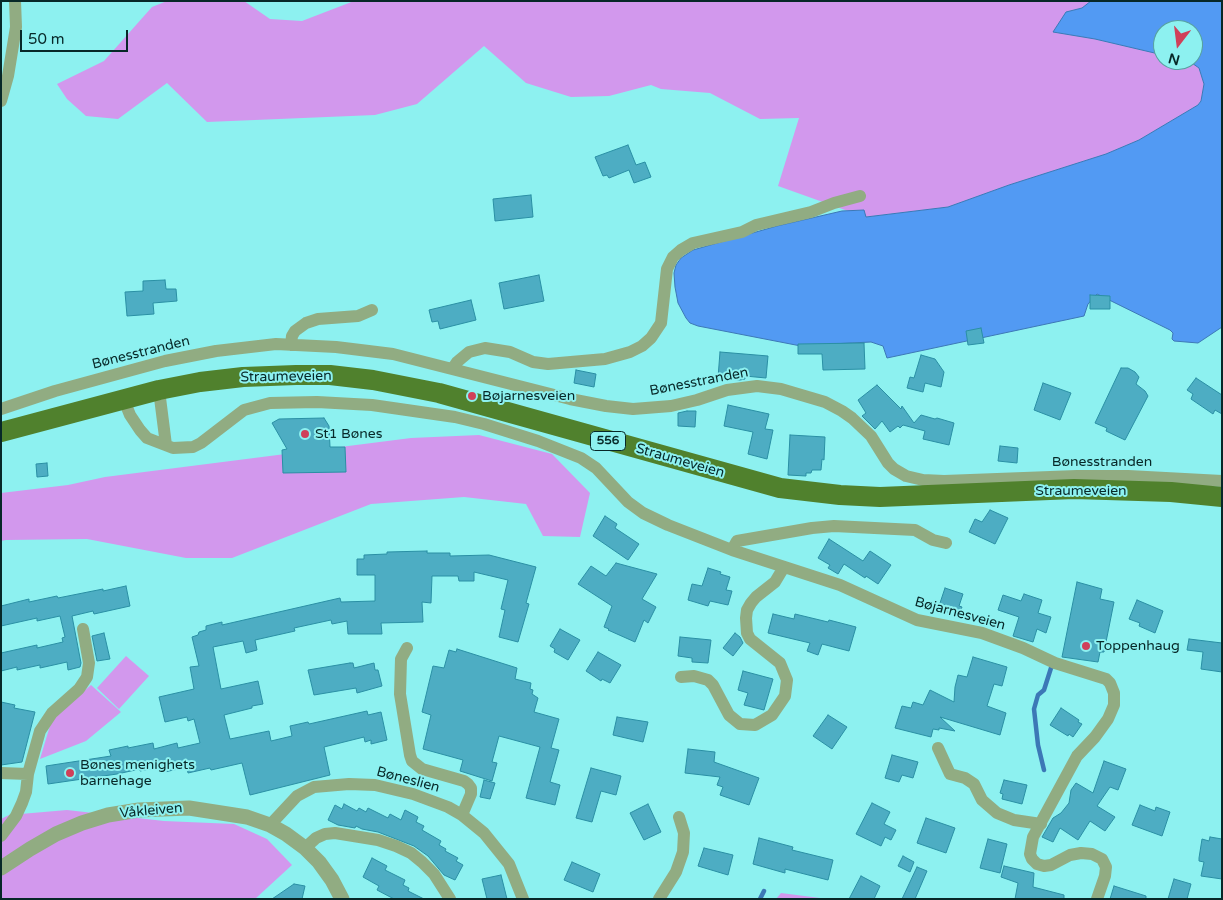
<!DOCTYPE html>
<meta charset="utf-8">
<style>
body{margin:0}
#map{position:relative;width:1223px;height:900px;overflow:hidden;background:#8df1f0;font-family:"Varela Round",sans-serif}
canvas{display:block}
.frame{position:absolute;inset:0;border:2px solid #072828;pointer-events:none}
.north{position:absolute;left:1153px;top:20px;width:50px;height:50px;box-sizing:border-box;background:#8df1f0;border:1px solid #57a1a0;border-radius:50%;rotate:195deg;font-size:14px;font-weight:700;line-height:20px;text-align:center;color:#072828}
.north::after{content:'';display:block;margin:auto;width:18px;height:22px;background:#d04059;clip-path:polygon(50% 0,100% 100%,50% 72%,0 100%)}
.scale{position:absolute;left:20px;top:30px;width:108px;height:22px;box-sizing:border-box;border:2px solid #072828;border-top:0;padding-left:6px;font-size:15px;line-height:18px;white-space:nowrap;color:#072828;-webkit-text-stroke:4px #8df1f0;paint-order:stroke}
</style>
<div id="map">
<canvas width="1223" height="900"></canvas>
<div class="frame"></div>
<div class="north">N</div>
<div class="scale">50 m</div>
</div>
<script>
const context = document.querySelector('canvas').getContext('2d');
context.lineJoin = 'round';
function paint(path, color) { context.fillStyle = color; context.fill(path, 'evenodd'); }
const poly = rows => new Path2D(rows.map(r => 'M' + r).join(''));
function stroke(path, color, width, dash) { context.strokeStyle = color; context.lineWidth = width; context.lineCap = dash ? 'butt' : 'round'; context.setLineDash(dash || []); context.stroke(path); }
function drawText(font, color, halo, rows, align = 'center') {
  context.font = font + ' "Varela Round",sans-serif'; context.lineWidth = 4; context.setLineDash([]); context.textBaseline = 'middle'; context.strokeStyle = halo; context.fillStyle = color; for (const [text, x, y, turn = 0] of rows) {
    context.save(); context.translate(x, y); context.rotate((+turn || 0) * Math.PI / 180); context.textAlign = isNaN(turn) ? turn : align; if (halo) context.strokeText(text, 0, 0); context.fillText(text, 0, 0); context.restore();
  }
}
const green = poly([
 [167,1,244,1,270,19,302,21,354,1,1091,1,1082,8,1066,12,1054,32,1095,39,1163,55,1163,60,1189,61,1199,68,1204,84,1201,101,1198,105,1139,140,1106,154,1009,185,948,207,865,217,864,210,848,211,778,186,799,118,760,119,710,93,661,89,651,85,609,96,571,97,526,83,484,46,417,104,375,115,207,122,167,83,118,119,86,116,67,99,57,84,104,61,152,7],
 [479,435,552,454,590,493,580,537,543,536,526,504,464,497,371,504,232,558,186,558,87,539,6,540,1,541,1,493,68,485,105,477,411,438],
 [126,656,149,676,119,709,97,688],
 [91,685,121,712,86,741,40,759,52,719],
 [67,810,164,821,234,824,267,839,292,865,255,899,1,899,1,819,9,815],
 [781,893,820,898,820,899,776,899]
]);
const water = poly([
 [1091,1,1222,1,1222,327,1198,343,1174,341,1172,339,1173,333,1170,330,1097,294,1088,304,1084,316,887,358,883,346,871,342,831,344,806,347,698,326,690,323,686,318,678,303,675,287,674,273,676,265,681,258,693,250,777,226,842,211,864,210,866,217,948,207,1009,185,1106,154,1139,140,1198,105,1201,101,1204,84,1199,68,1189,61,1184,60,1193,60,1193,30,1163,30,1163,55,1095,39,1053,32,1066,12,1082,8,1091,1]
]);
const stream = poly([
 [1044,770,1038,745,1034,709,1038,695,1044,690,1051,668,1055,663],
 [760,899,764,891]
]);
const building = poly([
 [628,145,636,165,645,162,651,177,634,183,629,170,609,178,607,175,603,176,595,157,628,145],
 [531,195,533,217,495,221,493,199,531,195],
 [539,275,544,301,504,309,499,283,539,275],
 [165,280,166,289,176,289,177,301,153,303,154,314,127,316,125,292,143,291,143,281,165,280],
 [1090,295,1110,296,1110,309,1090,309,1090,295],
 [471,300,476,320,440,329,438,321,432,322,429,310,471,300],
 [981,328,984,343,968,345,966,331,981,328],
 [864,343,865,369,823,370,822,354,798,354,798,344,864,343],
 [720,352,768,356,766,378,745,376,745,379,740,380,718,378,720,352],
 [921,355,935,359,944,372,941,387,925,383,923,392,907,388,910,377,914,378,921,355],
 [1121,368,1128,368,1135,372,1139,377,1136,384,1145,391,1148,396,1125,440,1106,431,1107,428,1095,423,1121,368],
 [576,370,596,374,594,387,574,383,576,370],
 [1196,378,1222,395,1222,414,1215,410,1213,414,1191,399,1193,394,1187,390,1196,378],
 [1043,383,1071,393,1060,420,1034,410,1043,383],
 [877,385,901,409,902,406,914,423,921,415,935,419,937,418,954,423,949,445,923,439,925,431,903,425,900,428,898,426,890,432,882,421,875,429,862,416,866,413,858,400,877,385],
 [728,405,769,414,765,429,773,430,767,459,748,454,753,432,724,426,728,405],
 [687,411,696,411,695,427,678,426,678,413,687,411],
 [324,418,329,426,330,447,345,447,346,472,283,473,282,450,287,449,272,423,279,419,324,418],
 [790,435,825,437,824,460,822,459,821,470,812,470,811,473,806,473,806,476,788,475,790,435],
 [1000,446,1018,448,1017,463,998,461,1000,446],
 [47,463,48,476,37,477,36,464,47,463],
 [990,510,1008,518,995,544,969,532,975,519,982,522,990,510],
 [605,516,617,524,615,528,639,544,628,560,593,536,605,516],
 [829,539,863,561,870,551,891,565,878,584,866,576,865,578,844,564,838,574,828,568,830,565,818,558,829,539],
 [427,551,427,553,450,553,450,556,489,555,536,567,526,603,529,604,518,642,499,637,505,610,501,609,508,580,474,572,474,581,459,581,458,576,432,576,431,603,422,602,423,622,381,623,382,634,348,634,347,621,332,624,331,620,294,628,295,631,255,640,257,650,246,653,243,641,213,647,221,689,258,681,263,704,252,706,252,708,224,715,230,739,269,731,271,741,292,736,290,726,308,722,309,724,367,711,368,715,381,712,387,740,371,744,371,740,365,742,364,737,324,747,330,775,250,795,242,763,211,770,210,768,188,773,187,767,160,773,159,767,140,771,140,769,117,774,48,784,46,766,111,756,109,750,128,746,128,748,153,743,154,749,177,743,178,748,200,743,194,719,188,721,187,717,165,722,159,697,194,689,190,667,199,666,192,637,198,635,199,632,206,630,206,626,222,622,222,625,340,598,341,602,375,601,375,575,357,575,357,559,364,559,364,555,387,554,387,552,427,551],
 [616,563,657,574,642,599,656,607,648,623,644,620,635,642,608,630,609,629,604,627,612,606,578,584,591,566,606,576,616,563],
 [708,568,721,572,720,574,730,577,726,590,732,591,728,605,710,601,708,606,688,600,692,584,702,586,708,568],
 [1077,582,1102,589,1100,599,1114,602,1104,652,1100,652,1098,662,1062,657,1077,582],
 [126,586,130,606,94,614,93,611,72,616,81,663,80,667,68,670,67,662,40,668,40,665,17,670,17,667,1,671,1,653,37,645,37,648,63,642,62,638,65,637,60,616,37,621,37,618,1,626,1,606,29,599,29,602,57,596,58,598,103,589,103,591,126,586],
 [945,588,963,594,959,606,962,607,958,617,947,613,949,607,940,603,945,588],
 [1024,594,1042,600,1038,613,1051,617,1046,633,1037,629,1033,642,1013,636,1019,617,998,610,1003,595,1021,601,1024,594],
 [1137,600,1163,611,1155,633,1139,626,1140,623,1129,619,1137,600],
 [773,614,794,619,795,614,828,622,829,620,856,627,849,651,822,644,818,655,807,651,810,643,768,633,773,614],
 [560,629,580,640,568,660,554,652,555,649,550,646,560,629],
 [104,633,110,659,97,661,92,636,104,633],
 [735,633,740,637,743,643,733,656,723,648,735,633],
 [680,637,711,640,708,663,692,662,692,658,678,656,680,637],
 [1189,639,1222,643,1222,672,1201,669,1203,652,1187,650,1189,639],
 [457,649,517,668,515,679,531,683,530,689,533,690,532,694,538,698,534,712,559,719,551,748,559,750,550,782,560,785,555,805,526,798,540,747,499,736,492,762,497,763,492,781,460,771,463,760,423,749,431,715,422,712,433,666,444,668,449,650,456,652,457,649],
 [598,652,621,665,610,683,602,679,601,681,586,671,598,652],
 [973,657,1007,667,1002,686,994,684,987,706,1006,713,1000,735,940,717,955,731,939,728,939,730,933,729,931,737,895,728,902,706,911,708,913,702,923,705,930,690,954,702,955,687,958,675,967,677,973,657],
 [350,663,353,663,354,668,374,663,375,670,378,670,382,686,357,693,356,688,314,695,308,670,350,663],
 [743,671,773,679,764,710,744,705,748,693,738,690,743,671],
 [1,702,15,705,14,708,35,712,22,762,1,765,1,702],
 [1061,708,1079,720,1078,722,1082,724,1073,737,1069,734,1068,736,1050,725,1061,708],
 [828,715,847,727,832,749,813,736,828,715],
 [617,717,648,722,643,742,613,735,617,717],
 [688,749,715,752,714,762,759,778,749,805,720,795,723,787,717,785,720,777,685,773,688,749],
 [892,755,918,762,913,778,902,775,899,782,885,778,892,755],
 [1104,761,1126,769,1118,790,1110,787,1097,806,1115,817,1105,831,1090,821,1078,840,1060,828,1053,842,1042,837,1053,818,1061,813,1069,803,1071,790,1076,783,1093,793,1104,761],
 [591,768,621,776,616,795,601,791,592,822,576,818,591,768],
 [484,780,495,783,490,799,480,797,484,780],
 [1004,780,1027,785,1022,804,1002,799,1003,794,1000,793,1004,780],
 [872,803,890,812,884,824,896,830,891,840,885,837,881,846,856,834,872,803],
 [344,804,357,811,359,808,366,812,368,808,388,818,390,814,401,820,405,810,418,817,416,822,424,826,422,830,441,841,439,845,446,849,445,851,458,858,456,861,463,865,455,880,444,875,428,856,414,846,378,832,362,829,356,826,355,828,338,825,328,820,335,805,342,809,344,804],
 [648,804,661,832,644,840,630,813,648,804],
 [1140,805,1155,811,1156,807,1170,812,1162,836,1132,825,1140,805],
 [926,818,955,828,946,853,917,843,926,818],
 [1210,837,1222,839,1222,879,1201,876,1204,862,1199,861,1199,858,1202,839,1209,841,1210,837],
 [759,838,793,847,792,850,833,860,828,880,785,869,785,873,753,864,759,838],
 [988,839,1007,844,1000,873,980,868,988,839],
 [704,848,733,855,728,875,698,866,704,848],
 [903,856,914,862,910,872,898,866,903,856],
 [372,858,387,866,385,870,405,880,403,885,409,888,408,891,424,899,394,899,377,890,379,886,363,877,372,858],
 [572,862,600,874,593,892,564,880,572,862],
 [1004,866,1034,873,1033,887,1064,895,1064,899,1015,899,1018,883,1001,877,1004,866],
 [917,867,927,871,915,899,902,899,917,867],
 [501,875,507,899,487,899,482,879,501,875],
 [861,876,880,886,874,899,849,899,861,876],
 [1174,879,1191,884,1187,899,1168,899,1174,879],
 [294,884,305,886,302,899,272,899,294,884],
 [1114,886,1146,896,1146,899,1110,899,1114,886]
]);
const minor = poly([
 [1,101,8,76,16,27,15,1],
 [291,345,292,336,295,331,306,323,318,319,358,316,372,310],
 [453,368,457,362,469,352,485,348,510,352,533,362,548,364,605,359,630,352,642,346,651,338,661,323,667,269,673,257,681,250,693,243,742,232,756,225,811,212,834,203,860,196],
 [159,390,166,445],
 [124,400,130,415,140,430,147,438,173,448,193,447,201,443,244,410,270,403,317,402,372,405,455,417,484,424,538,441,581,458,596,468,628,502,643,513,668,525,732,550,840,585,917,620,982,633,1023,648,1055,663,1106,679,1110,683,1114,693,1114,705,1108,719,1095,737,1077,756,1033,837,1030,854,1032,859,1037,864,1044,866,1051,865,1070,855,1081,853,1092,854,1102,859,1106,867,1105,876,1097,899],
 [1,409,55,391,165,361,216,351,276,344,336,347,393,354,570,399,606,406,633,409,671,406,697,400,727,390,757,386,781,389,825,402,842,411,852,418,871,436,888,463,894,469,906,476,923,480,944,481,1077,476,1128,476,1222,481],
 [732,550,737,541,812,528,834,526,915,530,933,540,946,543],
 [407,648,401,659,400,694,410,755,412,761,422,769,464,781,468,784,471,788,471,794,462,815],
 [681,677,694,676,708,680,713,685,729,715,740,724,755,725,772,715,785,696,787,680,780,663,750,639,747,633,746,618,747,610,751,603,756,597,775,582,784,567],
 [938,748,950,774,965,778,974,784,982,800,997,813,1014,820,1041,824],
 [1,773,28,774],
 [270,825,297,796,314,787,349,784,375,785,413,794,448,807,462,815,484,833,509,864,523,899],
 [1,836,16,816,22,803,26,792,28,774,40,731,52,713,79,689,87,677,89,663,83,629],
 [305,848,316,838,325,834,335,833,378,840,396,846,411,853,422,862,434,874,450,899],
 [659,899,676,872,683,852,684,833,679,817]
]);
const tertiary = poly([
 [1,868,30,849,56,834,82,823,108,815,139,810,189,808,247,817,270,825,286,834,305,848,319,862,332,880,342,899]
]);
const primary = poly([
 [1,432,159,390,200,382,243,377,296,375,330,375,373,380,439,393,780,488,840,495,880,497,1074,489,1171,492,1222,497]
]);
const markers = [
 [472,396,5,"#d04059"],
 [305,434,5,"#d04059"],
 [1086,646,5,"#d04059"],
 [70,773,5,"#d04059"]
];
const shields = [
 [608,441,35]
];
const shieldNames = [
 ["556",608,441]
];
const streetNames = [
 ["Bønesstranden",141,353,-14],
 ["Straumeveien",286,377,-1],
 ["Bønesstranden",699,382,-11],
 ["Straumeveien",680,461,16],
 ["Bønesstranden",1102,462],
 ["Straumeveien",1081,491],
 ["Bøjarnesveien",960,614,15],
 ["Bøneslien",408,780,15],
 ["Våkleiven",151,811,-5]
];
const poiNames = [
 ["Bøjarnesveien",482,396],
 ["St1 Bønes",315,434],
 ["Toppenhaug",1096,646],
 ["Bønes menighets",80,765],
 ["barnehage",80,781]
];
paint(green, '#d298ed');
paint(water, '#529af3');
stroke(water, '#3c78b6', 1);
stroke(stream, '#3c78b6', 4.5);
paint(building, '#4dadc3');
stroke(building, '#2a8fa4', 1);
stroke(minor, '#91ac82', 12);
stroke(tertiary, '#91ac82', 15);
stroke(primary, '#50812d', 20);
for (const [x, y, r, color] of markers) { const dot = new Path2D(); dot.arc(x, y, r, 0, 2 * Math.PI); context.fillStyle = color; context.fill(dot); stroke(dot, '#8df1f0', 2); }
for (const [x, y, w] of shields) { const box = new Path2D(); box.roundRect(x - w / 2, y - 9.5, w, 19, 4); context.fillStyle = '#8df1f0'; context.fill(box); stroke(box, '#072828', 1); }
drawText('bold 12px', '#072828', null, shieldNames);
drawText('14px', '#072828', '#8df1f0', streetNames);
drawText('14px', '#072828', '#8df1f0', poiNames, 'left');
</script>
